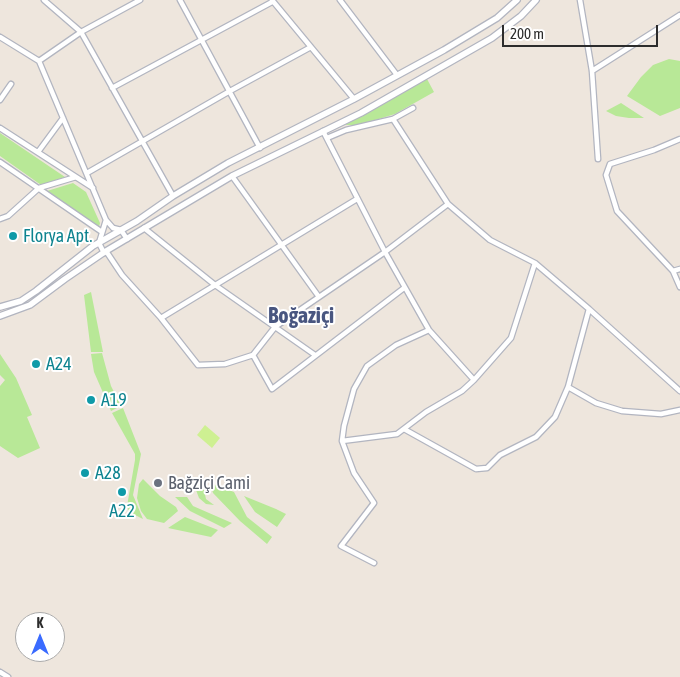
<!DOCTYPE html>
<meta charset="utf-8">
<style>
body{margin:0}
#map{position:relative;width:680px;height:677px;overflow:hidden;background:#eee6dd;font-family:"Asap Condensed",sans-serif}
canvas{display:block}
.north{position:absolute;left:15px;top:612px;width:50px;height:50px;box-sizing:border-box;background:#fff;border:1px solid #ababab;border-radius:50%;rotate:0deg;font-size:14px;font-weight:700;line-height:20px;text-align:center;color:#2c2c2c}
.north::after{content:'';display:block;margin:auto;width:18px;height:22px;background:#3a6bff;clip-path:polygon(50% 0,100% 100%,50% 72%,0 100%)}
.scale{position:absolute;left:502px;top:25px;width:156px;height:22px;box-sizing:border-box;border:2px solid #2c2c2c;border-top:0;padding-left:6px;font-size:15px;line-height:18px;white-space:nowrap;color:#2c2c2c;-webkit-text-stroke:4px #fff;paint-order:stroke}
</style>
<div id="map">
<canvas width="680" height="677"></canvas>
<div class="north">K</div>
<div class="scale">200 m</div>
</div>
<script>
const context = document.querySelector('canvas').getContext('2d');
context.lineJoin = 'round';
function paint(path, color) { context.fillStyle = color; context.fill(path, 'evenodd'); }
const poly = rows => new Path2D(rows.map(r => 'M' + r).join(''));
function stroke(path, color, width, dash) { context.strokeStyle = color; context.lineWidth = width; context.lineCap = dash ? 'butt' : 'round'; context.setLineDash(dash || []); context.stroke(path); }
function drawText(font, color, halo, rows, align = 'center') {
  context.font = font + ' "Asap Condensed",sans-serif'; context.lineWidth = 4; context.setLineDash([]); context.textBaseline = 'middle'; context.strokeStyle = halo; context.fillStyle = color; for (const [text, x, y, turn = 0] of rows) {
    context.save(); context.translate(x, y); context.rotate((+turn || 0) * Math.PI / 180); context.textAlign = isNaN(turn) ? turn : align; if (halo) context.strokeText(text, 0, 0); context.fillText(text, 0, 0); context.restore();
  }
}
const green = poly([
 [669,59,680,61,680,108,660,116,627,96,641,77,653,65],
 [427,79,434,92,395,114,359,125,345,125],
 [621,103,644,118,629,118,616,116,606,111],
 [0,133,65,177,41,185,0,156],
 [73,183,86,192,100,223,99,227,47,191],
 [91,292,103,352,91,352,84,295],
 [102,353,111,386,121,406,111,411,94,372,91,354],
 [0,354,16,378,32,415,27,417,40,448,18,458,0,446,0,386,5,380,0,375],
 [123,408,141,454,133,495,143,519,129,512,127,506,135,460,135,454,112,413],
 [198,478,202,481,206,499,214,505,206,504,199,498,196,490],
 [143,479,160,496,176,507,178,511,164,523,147,519,141,511,137,498,139,484],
 [210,483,234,492,247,517,272,537,267,544,240,521,213,493],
 [244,496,276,509,286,514,277,527,255,512],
 [175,497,187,497,193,506,232,523,224,528,190,511],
 [185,517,218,530,211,537,168,528]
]);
const pitch = poly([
 [205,425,220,438,212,448,197,435]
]);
const minor = poly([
 [44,0,81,32,173,196],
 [180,0,260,148],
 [272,0,354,99],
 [340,0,397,75],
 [580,0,592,71,598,159],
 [0,37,39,61,106,220,99,243,104,253],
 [39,61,81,32,140,0],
 [592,71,680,15],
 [112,88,272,2],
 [0,100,11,84],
 [393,119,448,204,490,240,535,263,589,309,568,387,555,417,536,437,500,455,487,468,476,469,404,429],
 [0,128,93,188],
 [323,131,385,252,448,204],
 [327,138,346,130,393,119,413,108],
 [680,139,654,150,610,164,606,175,617,211,673,271,680,287],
 [38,152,63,118],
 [0,162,102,232],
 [87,173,230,91,311,47],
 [232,176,319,297,385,252,429,330,396,345,367,366,354,389,344,426,342,441,354,473,374,503,341,546,374,563],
 [0,219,8,216,39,188,76,177],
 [106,220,113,228,121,230,127,239],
 [144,228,215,285,315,355],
 [106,251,122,275,161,318,198,365,225,364,253,355],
 [673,271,680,269],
 [319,297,275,327,253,355,272,389,404,288],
 [589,309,680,391],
 [161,318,357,199],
 [429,330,474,380,511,338,535,263],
 [568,387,596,403,622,411,661,414,680,410],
 [342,441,397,434,426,412,462,391,474,380],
 [0,672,8,677]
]);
const secondary = poly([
 [0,307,21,301,36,291,93,246,137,221,173,196,228,163,354,99,444,50,497,18,517,0],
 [0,316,30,305,65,279,106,251,232,176,361,113,492,38,521,16,536,0]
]);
const markers = [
 [13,236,5,"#0f9aa8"],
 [36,364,5,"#0f9aa8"],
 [91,400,5,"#0f9aa8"],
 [85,473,5,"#0f9aa8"],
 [158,483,5,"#6b7280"],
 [122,492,5,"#0f9aa8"]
];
const cultureNames = [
 ["Florya Apt.",23,236],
 ["A24",46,364],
 ["A19",101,400],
 ["A28",95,473],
 ["A22",122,511,"center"]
];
const worshipNames = [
 ["Bağziçi Cami",168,483]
];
const districtNames = [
 ["Boğaziçi",301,316]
];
paint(green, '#b8e897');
paint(pitch, '#cef092');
stroke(minor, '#b2b5c0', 7);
stroke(secondary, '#b2b5c0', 8);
stroke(minor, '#fff', 4.5);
stroke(secondary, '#fff', 5.5);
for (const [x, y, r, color] of markers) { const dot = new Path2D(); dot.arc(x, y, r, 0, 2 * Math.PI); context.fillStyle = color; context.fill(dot); stroke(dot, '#fff', 2); }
drawText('18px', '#0d838f', '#fff', cultureNames, 'left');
drawText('18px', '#5b616d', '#fff', worshipNames, 'left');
drawText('bold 22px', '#495680', '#fff', districtNames);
</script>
